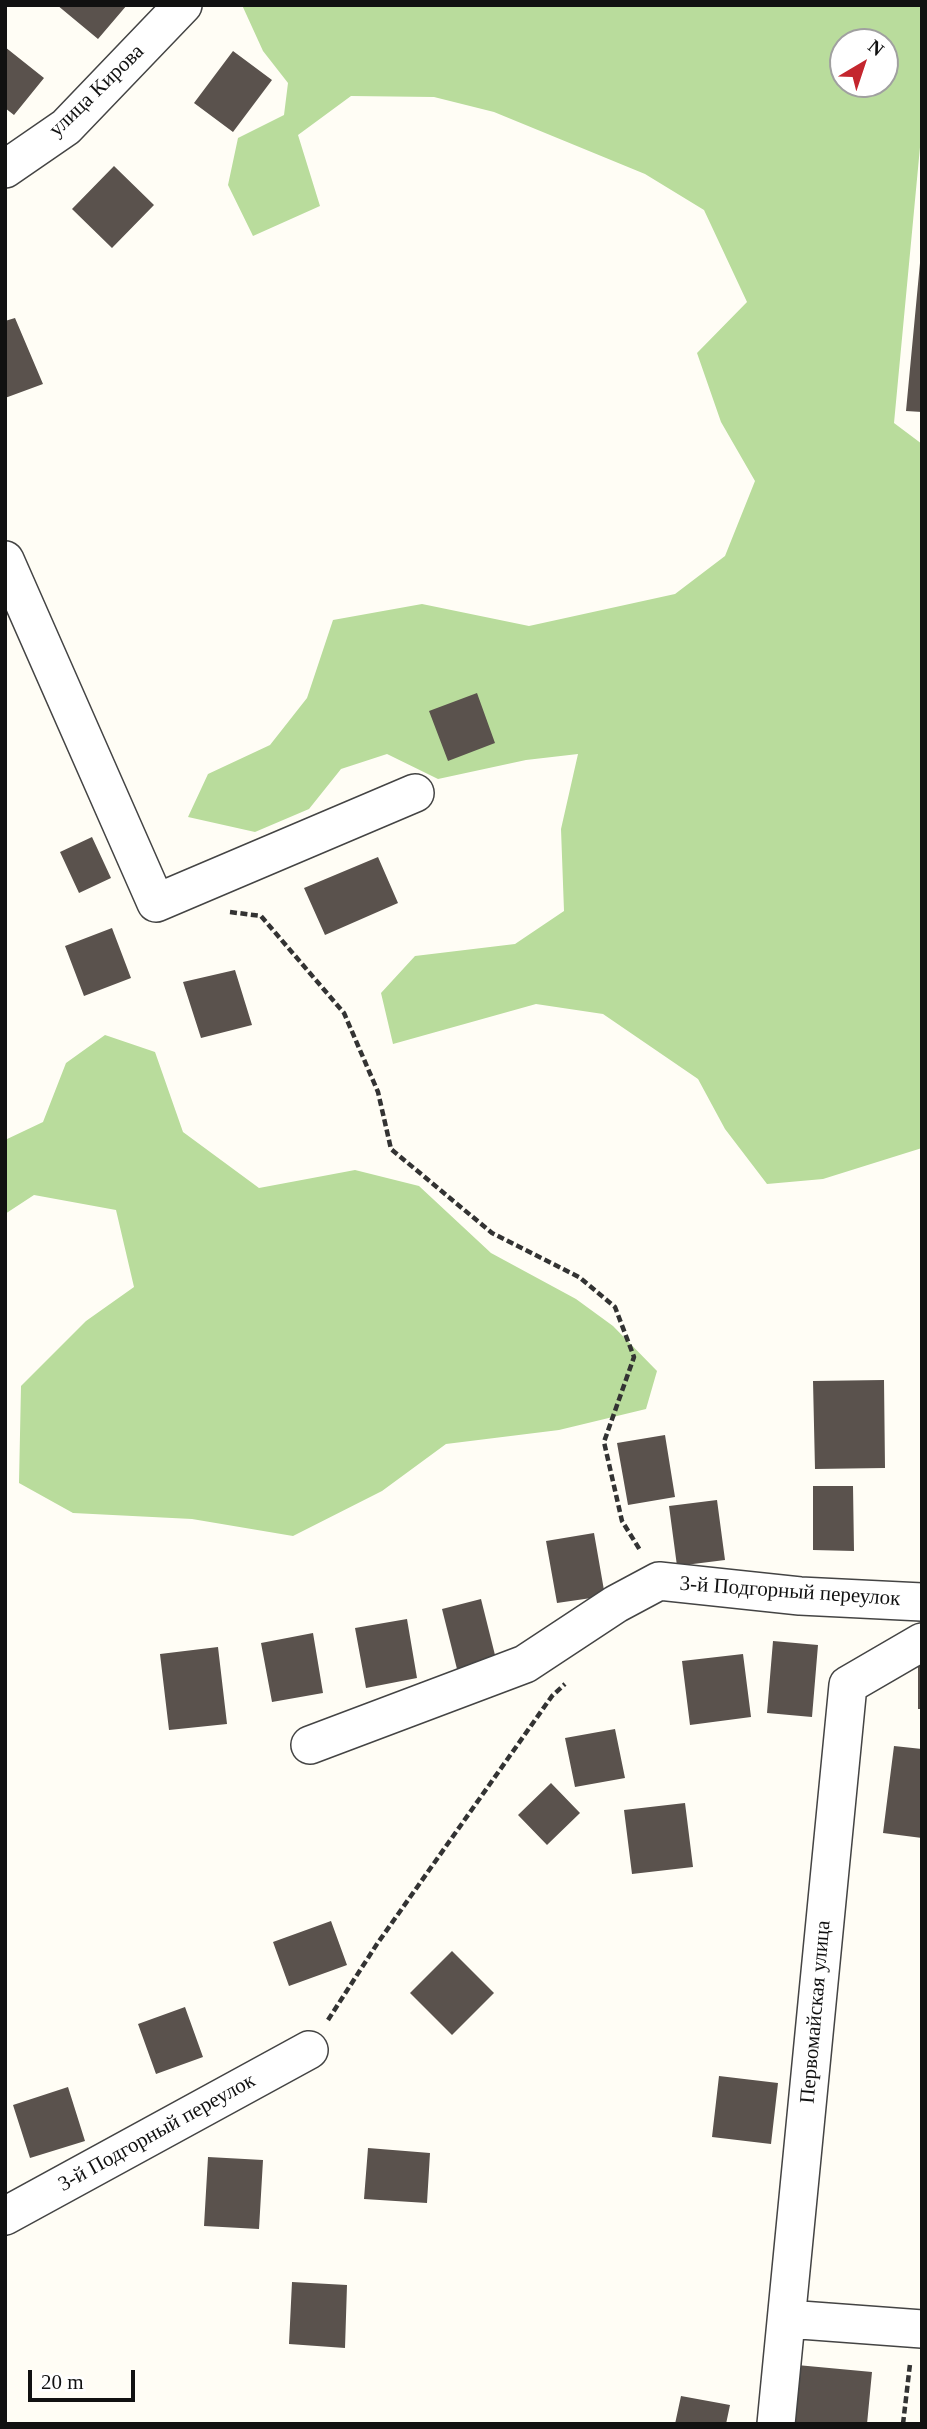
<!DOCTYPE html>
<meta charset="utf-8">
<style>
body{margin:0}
#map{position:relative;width:927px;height:2429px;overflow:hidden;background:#fffdf5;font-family:Georgia,serif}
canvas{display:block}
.frame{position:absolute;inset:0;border:7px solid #111;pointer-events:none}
.north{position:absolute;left:829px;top:28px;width:70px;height:70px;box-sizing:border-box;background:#fff;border:2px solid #a0a0a0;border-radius:50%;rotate:39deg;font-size:19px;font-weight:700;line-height:28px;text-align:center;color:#111}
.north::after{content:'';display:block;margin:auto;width:24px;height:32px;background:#c4262e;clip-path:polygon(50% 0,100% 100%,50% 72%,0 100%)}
.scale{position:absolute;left:28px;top:2370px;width:107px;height:32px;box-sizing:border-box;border:4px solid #111;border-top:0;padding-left:9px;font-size:21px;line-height:24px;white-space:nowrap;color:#111;-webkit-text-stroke:5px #fff;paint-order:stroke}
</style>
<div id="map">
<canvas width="927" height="2429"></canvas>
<div class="frame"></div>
<div class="north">N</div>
<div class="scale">20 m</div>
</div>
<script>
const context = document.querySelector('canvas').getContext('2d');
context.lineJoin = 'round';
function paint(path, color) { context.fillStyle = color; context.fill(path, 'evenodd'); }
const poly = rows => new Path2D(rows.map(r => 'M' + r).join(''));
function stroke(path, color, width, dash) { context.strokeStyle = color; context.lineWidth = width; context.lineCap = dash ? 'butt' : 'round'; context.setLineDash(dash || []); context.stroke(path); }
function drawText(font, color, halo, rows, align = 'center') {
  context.font = font + ' Georgia,serif'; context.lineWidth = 7; context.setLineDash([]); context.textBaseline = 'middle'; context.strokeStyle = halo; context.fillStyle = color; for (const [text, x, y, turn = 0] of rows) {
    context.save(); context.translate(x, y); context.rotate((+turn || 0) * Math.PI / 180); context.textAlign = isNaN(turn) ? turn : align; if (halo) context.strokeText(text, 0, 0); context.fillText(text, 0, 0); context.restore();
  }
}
const forest = poly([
 [242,5,922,5,922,126,894,423,922,444,922,1148,823,1179,767,1184,725,1129,698,1079,603,1014,536,1004,393,1044,381,993,415,956,515,944,564,911,561,829,578,754,526,760,438,779,387,754,341,769,309,809,255,832,188,817,208,774,270,745,307,698,333,620,422,604,529,626,675,594,725,556,755,481,721,422,697,353,747,302,704,210,645,174,494,112,434,97,351,96,298,135,320,206,253,236,228,185,238,138,284,115,288,83,263,51],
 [843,42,885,42,885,84,843,84],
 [105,1035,155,1052,183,1132,259,1188,355,1170,419,1186,491,1253,576,1299,613,1326,657,1371,646,1409,559,1430,446,1444,382,1491,293,1536,192,1519,73,1513,19,1483,21,1386,86,1321,134,1287,116,1210,34,1195,5,1214,5,1140,43,1122,66,1063]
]);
const building = poly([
 [57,5,127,5,98,39],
 [5,47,44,78,14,115,5,108],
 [233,51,272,80,233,132,194,103],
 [114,166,154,205,112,248,72,209],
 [920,263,922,263,922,412,906,411],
 [15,318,43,384,5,398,5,321],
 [477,693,495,743,448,761,429,711],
 [92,837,111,878,79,893,60,852],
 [378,857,398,903,325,935,304,888],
 [112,928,131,978,84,996,65,946],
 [235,970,252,1025,201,1038,183,982],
 [884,1380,885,1468,815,1469,813,1381],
 [665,1435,675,1497,628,1505,617,1443],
 [813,1486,853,1486,854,1551,813,1550],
 [717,1500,725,1560,677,1566,669,1506],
 [594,1533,605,1596,557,1603,546,1541],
 [481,1599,496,1659,457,1669,442,1609],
 [407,1619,417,1678,366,1688,355,1628],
 [313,1633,323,1693,272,1702,261,1643],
 [773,1641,818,1645,812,1717,767,1713],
 [218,1647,227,1724,169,1730,160,1654],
 [743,1654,751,1717,690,1725,682,1661],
 [918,1660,922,1660,922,1709,918,1709],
 [615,1729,625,1778,575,1787,565,1738],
 [894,1746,922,1749,922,1838,883,1833],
 [551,1783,580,1813,547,1845,518,1815],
 [685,1803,693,1867,632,1874,624,1810],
 [331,1921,347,1965,289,1986,273,1942],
 [452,1951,494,1993,452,2035,410,1993],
 [185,2007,203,2057,156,2074,138,2024],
 [719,2076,778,2083,771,2144,712,2137],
 [68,2087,85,2141,30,2158,13,2105],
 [368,2148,430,2153,427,2203,364,2199],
 [208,2157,263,2160,259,2229,204,2226],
 [292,2282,347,2285,345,2348,289,2344],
 [797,2365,872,2372,867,2424,792,2424],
 [681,2396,730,2405,726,2424,675,2424]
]);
const path = poly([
 [230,912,261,916,344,1013,378,1092,391,1149,492,1233,579,1277,615,1307,634,1357,604,1442,622,1521,640,1550],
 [328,2020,377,1944,552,1696,565,1684],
 [903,2424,910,2364]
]);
const minor = poly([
 [5,169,66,127,183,5],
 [5,560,156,903,415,793],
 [310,1745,525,1664,616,1604,659,1581,800,1596,922,1602],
 [5,2216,309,2050],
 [787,2319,922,2329],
 [776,2424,848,1685,922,1642]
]);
const streetNames = [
 ["улица Кирова",97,91,-44],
 ["3-й Подгорный переулок",790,1592,4],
 ["Первомайская улица",816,2012,-85],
 ["3-й Подгорный переулок",157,2133,-29]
];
paint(forest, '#b9dc9c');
paint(building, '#5a524d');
stroke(minor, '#444', 40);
stroke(path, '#333', 4.5, [7, 3.5]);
stroke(minor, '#fff', 37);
drawText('21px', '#111', '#fff', streetNames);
</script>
